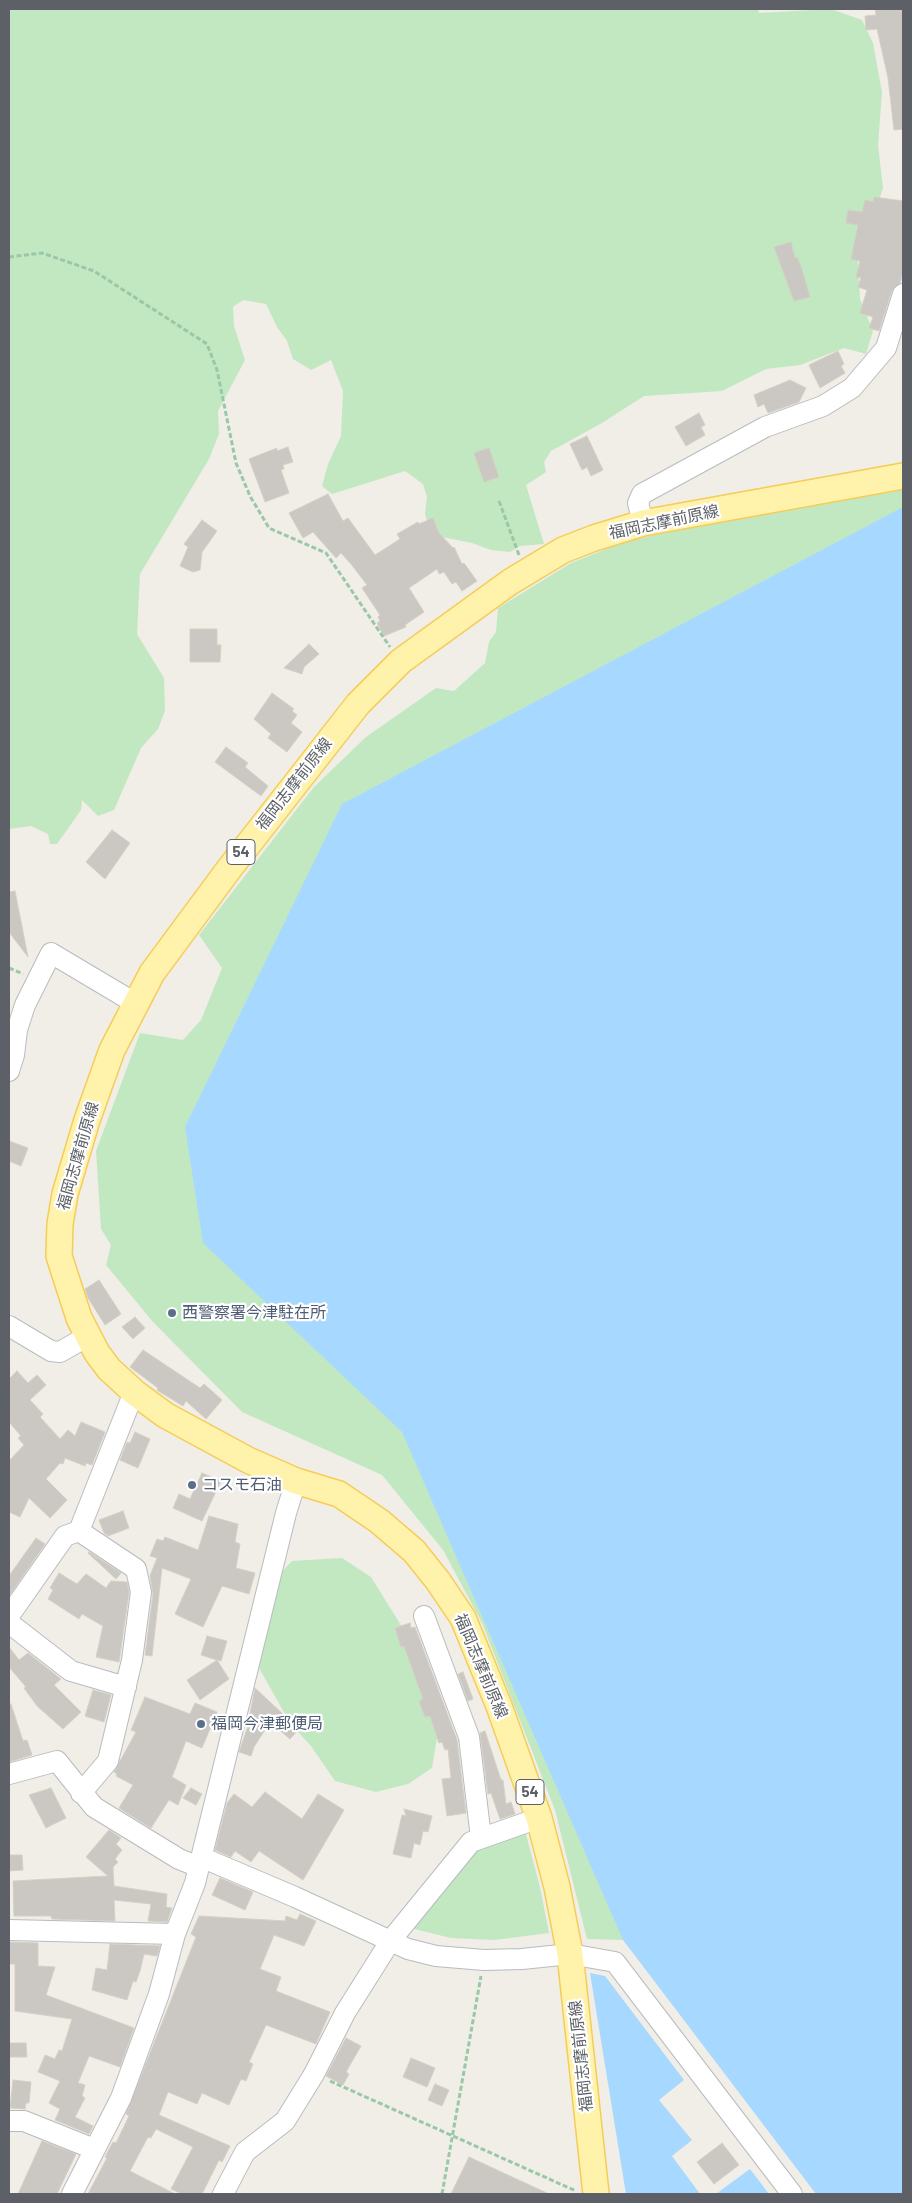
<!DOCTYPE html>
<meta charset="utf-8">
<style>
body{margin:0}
#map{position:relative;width:912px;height:2203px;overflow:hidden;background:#f0eee6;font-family:Barlow,sans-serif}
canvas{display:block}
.frame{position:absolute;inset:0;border:10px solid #5d6167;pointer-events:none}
</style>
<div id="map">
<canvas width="912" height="2203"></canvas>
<div class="frame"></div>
</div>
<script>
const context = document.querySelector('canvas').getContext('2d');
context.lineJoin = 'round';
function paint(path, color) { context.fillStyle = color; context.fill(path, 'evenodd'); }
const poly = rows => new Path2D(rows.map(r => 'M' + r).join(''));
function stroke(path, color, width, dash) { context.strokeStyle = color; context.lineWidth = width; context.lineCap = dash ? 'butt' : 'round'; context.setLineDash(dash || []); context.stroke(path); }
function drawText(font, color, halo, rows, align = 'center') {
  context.font = font + ' Barlow,"Noto Sans JP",sans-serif'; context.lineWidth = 4.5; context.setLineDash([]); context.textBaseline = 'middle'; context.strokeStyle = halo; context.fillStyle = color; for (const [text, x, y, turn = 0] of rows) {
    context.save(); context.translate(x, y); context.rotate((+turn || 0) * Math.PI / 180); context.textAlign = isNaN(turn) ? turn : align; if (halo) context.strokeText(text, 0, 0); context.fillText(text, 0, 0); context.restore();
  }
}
const green = poly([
 [9,9,758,9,759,13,831,9,862,20,873,43,882,92,878,145,883,188,874,215,857,241,860,299,873,331,866,354,844,348,800,365,766,369,722,391,644,396,602,423,551,451,544,462,546,472,526,485,544,544,520,546,510,552,491,550,472,543,437,536,429,528,425,514,427,497,423,484,405,471,332,494,322,486,328,464,341,436,343,391,331,360,311,370,293,359,287,341,277,327,266,304,243,300,233,307,234,326,245,360,218,411,219,434,209,459,140,574,137,634,164,678,165,711,158,729,141,748,114,810,98,816,82,800,81,810,57,844,50,844,48,834,31,826,9,829],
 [903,490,903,1226,837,1721,623,1940,587,1939,555,1810,482,1623,443,1550,382,1475,242,1412,153,1322,106,1265,111,1245,101,1229,96,1151,140,1033,183,1040,201,1020,222,968,199,935,314,787,366,737,436,688,454,691,485,663,489,642,496,632,498,608,571,563,619,544,682,528],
 [342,1558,371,1577,402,1627,438,1732,432,1768,408,1784,376,1792,335,1781,311,1746,290,1723,254,1659,278,1576,292,1561],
 [525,1831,540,1887,549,1933,495,1940,451,1938,406,1927,476,1847]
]);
const water = poly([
 [903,507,903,2194,816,2194,623,1940,402,1432,203,1243,185,1127,342,804],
 [590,1973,605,1976,684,2080,659,2100,692,2140,672,2156,700,2194,626,2194],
 [750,2169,769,2194,716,2194]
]);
const building = poly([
 [875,9,903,9,903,129,894,130,888,78,877,29,866,30,865,16,876,15,875,9],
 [874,197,903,201,903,271,900,283,892,290,879,331,869,328,873,317,860,313,867,290,858,287,861,278,856,277,860,261,851,259,858,225,846,223,848,210,862,212,865,200,873,202,874,197],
 [791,242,795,258,797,257,801,266,810,297,794,301,774,247,791,242],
 [838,351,844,364,841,366,845,373,820,388,809,365,838,351],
 [790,380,806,388,799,402,768,413,764,404,758,407,754,395,790,380],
 [699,413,705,425,701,427,705,435,686,446,675,427,699,413],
 [587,436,603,470,591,476,587,467,582,470,570,444,587,436],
 [288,447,293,462,283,465,284,469,281,470,289,493,265,502,249,459,277,448,277,451,288,447],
 [489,448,499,477,484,482,474,453,489,448],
 [328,494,343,521,348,518,375,555,400,539,397,534,418,522,419,524,433,518,439,533,453,548,454,547,462,564,464,563,477,581,462,591,456,582,452,584,444,572,439,574,437,569,409,588,424,612,405,625,406,627,384,636,377,623,380,621,378,617,380,615,362,588,367,585,351,564,341,553,336,558,313,532,303,538,289,513,328,494],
 [202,520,217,531,202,552,200,570,193,572,180,566,188,547,184,544,202,520],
 [190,629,217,629,217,645,221,645,220,662,190,662,190,629],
 [309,644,319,654,304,667,302,674,284,668,309,644],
 [272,693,294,709,292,711,297,715,291,723,302,732,287,752,268,738,271,734,254,719,272,693],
 [226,747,248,763,245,767,268,786,261,796,215,762,226,747],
 [112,830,130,843,105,879,86,862,112,830],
 [15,891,28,957,9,932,9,892,15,891],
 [9,1141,28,1148,21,1166,9,1161,9,1141],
 [99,1280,121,1314,105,1325,88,1298,85,1289,99,1280],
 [135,1317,145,1328,133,1339,122,1327,135,1317],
 [143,1350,200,1388,204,1384,222,1400,206,1419,186,1401,183,1406,157,1390,158,1388,130,1367,143,1350],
 [17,1371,28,1383,37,1375,46,1385,30,1400,43,1414,40,1417,60,1439,68,1430,75,1436,81,1422,105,1432,92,1465,86,1463,85,1466,65,1458,63,1464,60,1463,46,1479,67,1500,50,1518,29,1498,20,1517,9,1512,9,1461,24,1445,18,1438,21,1436,9,1422,9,1379,17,1371],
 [135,1432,150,1439,138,1468,120,1460,127,1442,130,1443,135,1432],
 [202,1473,221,1481,202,1521,173,1508,179,1494,190,1499,202,1473],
 [123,1511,129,1528,108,1536,104,1533,99,1520,123,1511],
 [209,1516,238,1524,235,1542,240,1544,236,1568,255,1573,249,1594,222,1586,203,1627,175,1614,191,1579,162,1568,152,1656,145,1655,153,1594,150,1576,157,1558,150,1556,157,1539,163,1541,165,1537,198,1550,209,1516],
 [36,1538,45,1544,9,1596,9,1576,36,1538],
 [89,1552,121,1573,116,1579,88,1553,89,1552],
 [59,1573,77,1584,86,1574,106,1588,111,1581,127,1582,129,1592,119,1662,96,1657,103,1626,82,1614,79,1619,48,1599,53,1590,50,1588,59,1573],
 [410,1623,411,1628,415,1627,457,1740,466,1813,447,1816,442,1779,451,1778,448,1749,445,1750,442,1742,439,1743,430,1716,425,1717,419,1701,423,1699,417,1682,404,1646,401,1647,395,1628,410,1623],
 [207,1636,227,1641,221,1661,217,1660,229,1679,200,1700,187,1680,217,1660,201,1655,207,1636],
 [9,1647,19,1660,28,1653,61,1679,54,1685,81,1712,63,1729,37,1706,24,1688,26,1687,9,1667,9,1647],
 [463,1672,473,1699,468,1701,458,1674,463,1672],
 [255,1688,299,1729,290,1739,270,1722,254,1747,251,1756,239,1752,247,1729,255,1688],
 [93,1690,111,1695,104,1722,85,1716,93,1690],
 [145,1697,190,1714,195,1703,217,1712,202,1748,186,1741,172,1777,186,1785,178,1805,169,1800,151,1828,119,1808,133,1785,116,1776,117,1774,114,1772,136,1732,131,1730,145,1697],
 [11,1704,23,1741,27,1740,32,1755,9,1762,9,1705,11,1704],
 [485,1731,501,1780,503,1780,506,1804,511,1802,515,1814,500,1819,491,1793,488,1794,480,1733,485,1731],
 [51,1788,66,1818,46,1828,29,1795,51,1788],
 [191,1788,202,1794,196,1805,183,1798,191,1788],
 [265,1792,302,1819,318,1794,344,1810,303,1880,259,1851,251,1862,235,1851,231,1857,215,1850,227,1803,234,1794,252,1807,265,1792],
 [404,1809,432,1816,428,1832,423,1831,420,1845,414,1843,411,1858,393,1854,402,1815,406,1816,404,1809],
 [109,1830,121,1838,116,1844,122,1850,115,1859,118,1862,113,1867,114,1886,167,1894,166,1907,172,1908,167,1922,148,1921,151,1904,114,1900,115,1921,52,1919,51,1916,14,1916,13,1881,108,1876,86,1857,109,1830],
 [9,1855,22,1855,23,1870,9,1871,9,1855],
 [220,1878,253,1892,245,1910,212,1895,220,1878],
 [300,1914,316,1921,304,1946,274,1935,260,1969,281,1977,276,1991,330,2012,316,2044,266,2025,249,2062,253,2064,246,2081,241,2079,229,2105,202,2093,197,2104,168,2092,159,2115,230,2146,222,2162,219,2160,202,2194,182,2194,171,2189,193,2147,156,2129,151,2138,148,2137,130,2171,175,2194,88,2194,107,2158,105,2157,113,2142,116,2143,129,2116,126,2114,196,1937,191,1934,199,1916,285,1921,286,1916,297,1920,300,1914],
 [9,1942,38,1943,38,1966,55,1967,46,1995,134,2028,120,2067,89,2056,78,2083,85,2085,82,2096,85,2098,75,2117,93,2126,89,2134,55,2120,60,2109,49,2103,60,2081,38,2072,45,2055,55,2059,59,2050,62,2051,72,2019,15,2011,15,1964,9,1964,9,1942],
 [110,1944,160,1946,157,1956,144,1954,140,1971,136,1982,133,1981,127,2000,92,1990,96,1968,107,1970,110,1944],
 [346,2038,361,2046,346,2072,349,2074,343,2085,326,2076,346,2038],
 [9,2043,26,2043,27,2057,9,2057,9,2043],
 [411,2058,435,2068,427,2087,403,2077,411,2058],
 [13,2080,31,2082,29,2103,26,2103,25,2109,10,2108,13,2080],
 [435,2084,449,2090,442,2106,428,2100,435,2084],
 [42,2141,76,2154,57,2194,18,2194,42,2141],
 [722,2143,739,2165,714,2184,697,2162,722,2143],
 [469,2157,549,2194,451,2194,469,2157]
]);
const path = poly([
 [9,257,42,253,94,271,207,344,217,370,236,463,250,496,269,528,326,553,390,647],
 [499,501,519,555],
 [9,968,23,974],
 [330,2081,576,2191],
 [442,2194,481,1976]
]);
const minor = poly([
 [643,523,638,503,642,494,765,427,823,406,852,388,886,348,903,294],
 [9,1071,14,1055,17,1030,25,1005,51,953,135,1003],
 [9,1326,51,1351,60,1352,88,1336],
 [79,1531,136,1569,141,1592,132,1660,108,1761,81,1793],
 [9,1616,65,1536,79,1531,134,1392],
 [424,1616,469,1737,481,1838],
 [9,1623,71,1671,126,1687],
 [9,1774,57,1761,94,1807,179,1859,199,1867],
 [201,1857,295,1897,408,1949,436,1956,484,1960,522,1959,570,1954,615,1962,792,2194],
 [9,1930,175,1934],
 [9,2121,24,2121,94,2149],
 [72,2194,121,2098,159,1994,175,1934,195,1883,286,1513,296,1481],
 [223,2194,245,2152,285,2121,314,2074,345,2013,391,1940,471,1842,539,1818]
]);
const major = poly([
 [596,2194,570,1954,557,1887,539,1818,499,1706,463,1618,438,1581,414,1551,379,1521,339,1494,296,1481,248,1460,165,1415,134,1392,109,1369,97,1353,79,1318,59,1256,60,1224,65,1194,87,1120,112,1050,152,973,229,869,358,704,401,661,510,582,563,550,594,538,643,523,903,476]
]);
const markers = [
 [172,1313,5,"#5c6f8a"],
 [192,1485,5,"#5c6f8a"],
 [201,1724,5,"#5c6f8a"]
];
const shields = [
 [241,852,28],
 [530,1792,28]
];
const shieldNames = [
 ["54",241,852],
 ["54",530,1792]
];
const streetNames = [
 ["福岡志摩前原線",664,522,-12],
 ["福岡志摩前原線",294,784,-52],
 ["福岡志摩前原線",78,1156,-74],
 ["福岡志摩前原線",481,1666,67],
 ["福岡志摩前原線",581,2056,-96]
];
const serviceNames = [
 ["西警察署今津駐在所",182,1313],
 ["コスモ石油",202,1485],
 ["福岡今津郵便局",211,1724]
];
paint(green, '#c2e8c2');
paint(water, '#a7d8ff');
paint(building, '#cbc8c3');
stroke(building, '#d5d0c4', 1);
stroke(minor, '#b8bbc0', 22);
stroke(major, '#f6cc59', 28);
stroke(path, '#99c7a7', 3, [5, 2.5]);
stroke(minor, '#fff', 20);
stroke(major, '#fff3ac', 25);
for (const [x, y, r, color] of markers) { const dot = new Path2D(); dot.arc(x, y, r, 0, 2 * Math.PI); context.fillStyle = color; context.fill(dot); stroke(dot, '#fff', 2); }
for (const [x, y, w] of shields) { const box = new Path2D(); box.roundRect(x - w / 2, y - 12.5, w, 25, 4); context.fillStyle = '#fff'; context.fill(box); stroke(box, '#5d6167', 1); }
drawText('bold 15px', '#5d6167', null, shieldNames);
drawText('16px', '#5d6167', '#fff', streetNames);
drawText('16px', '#4e5e75', '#fff', serviceNames, 'left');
</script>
